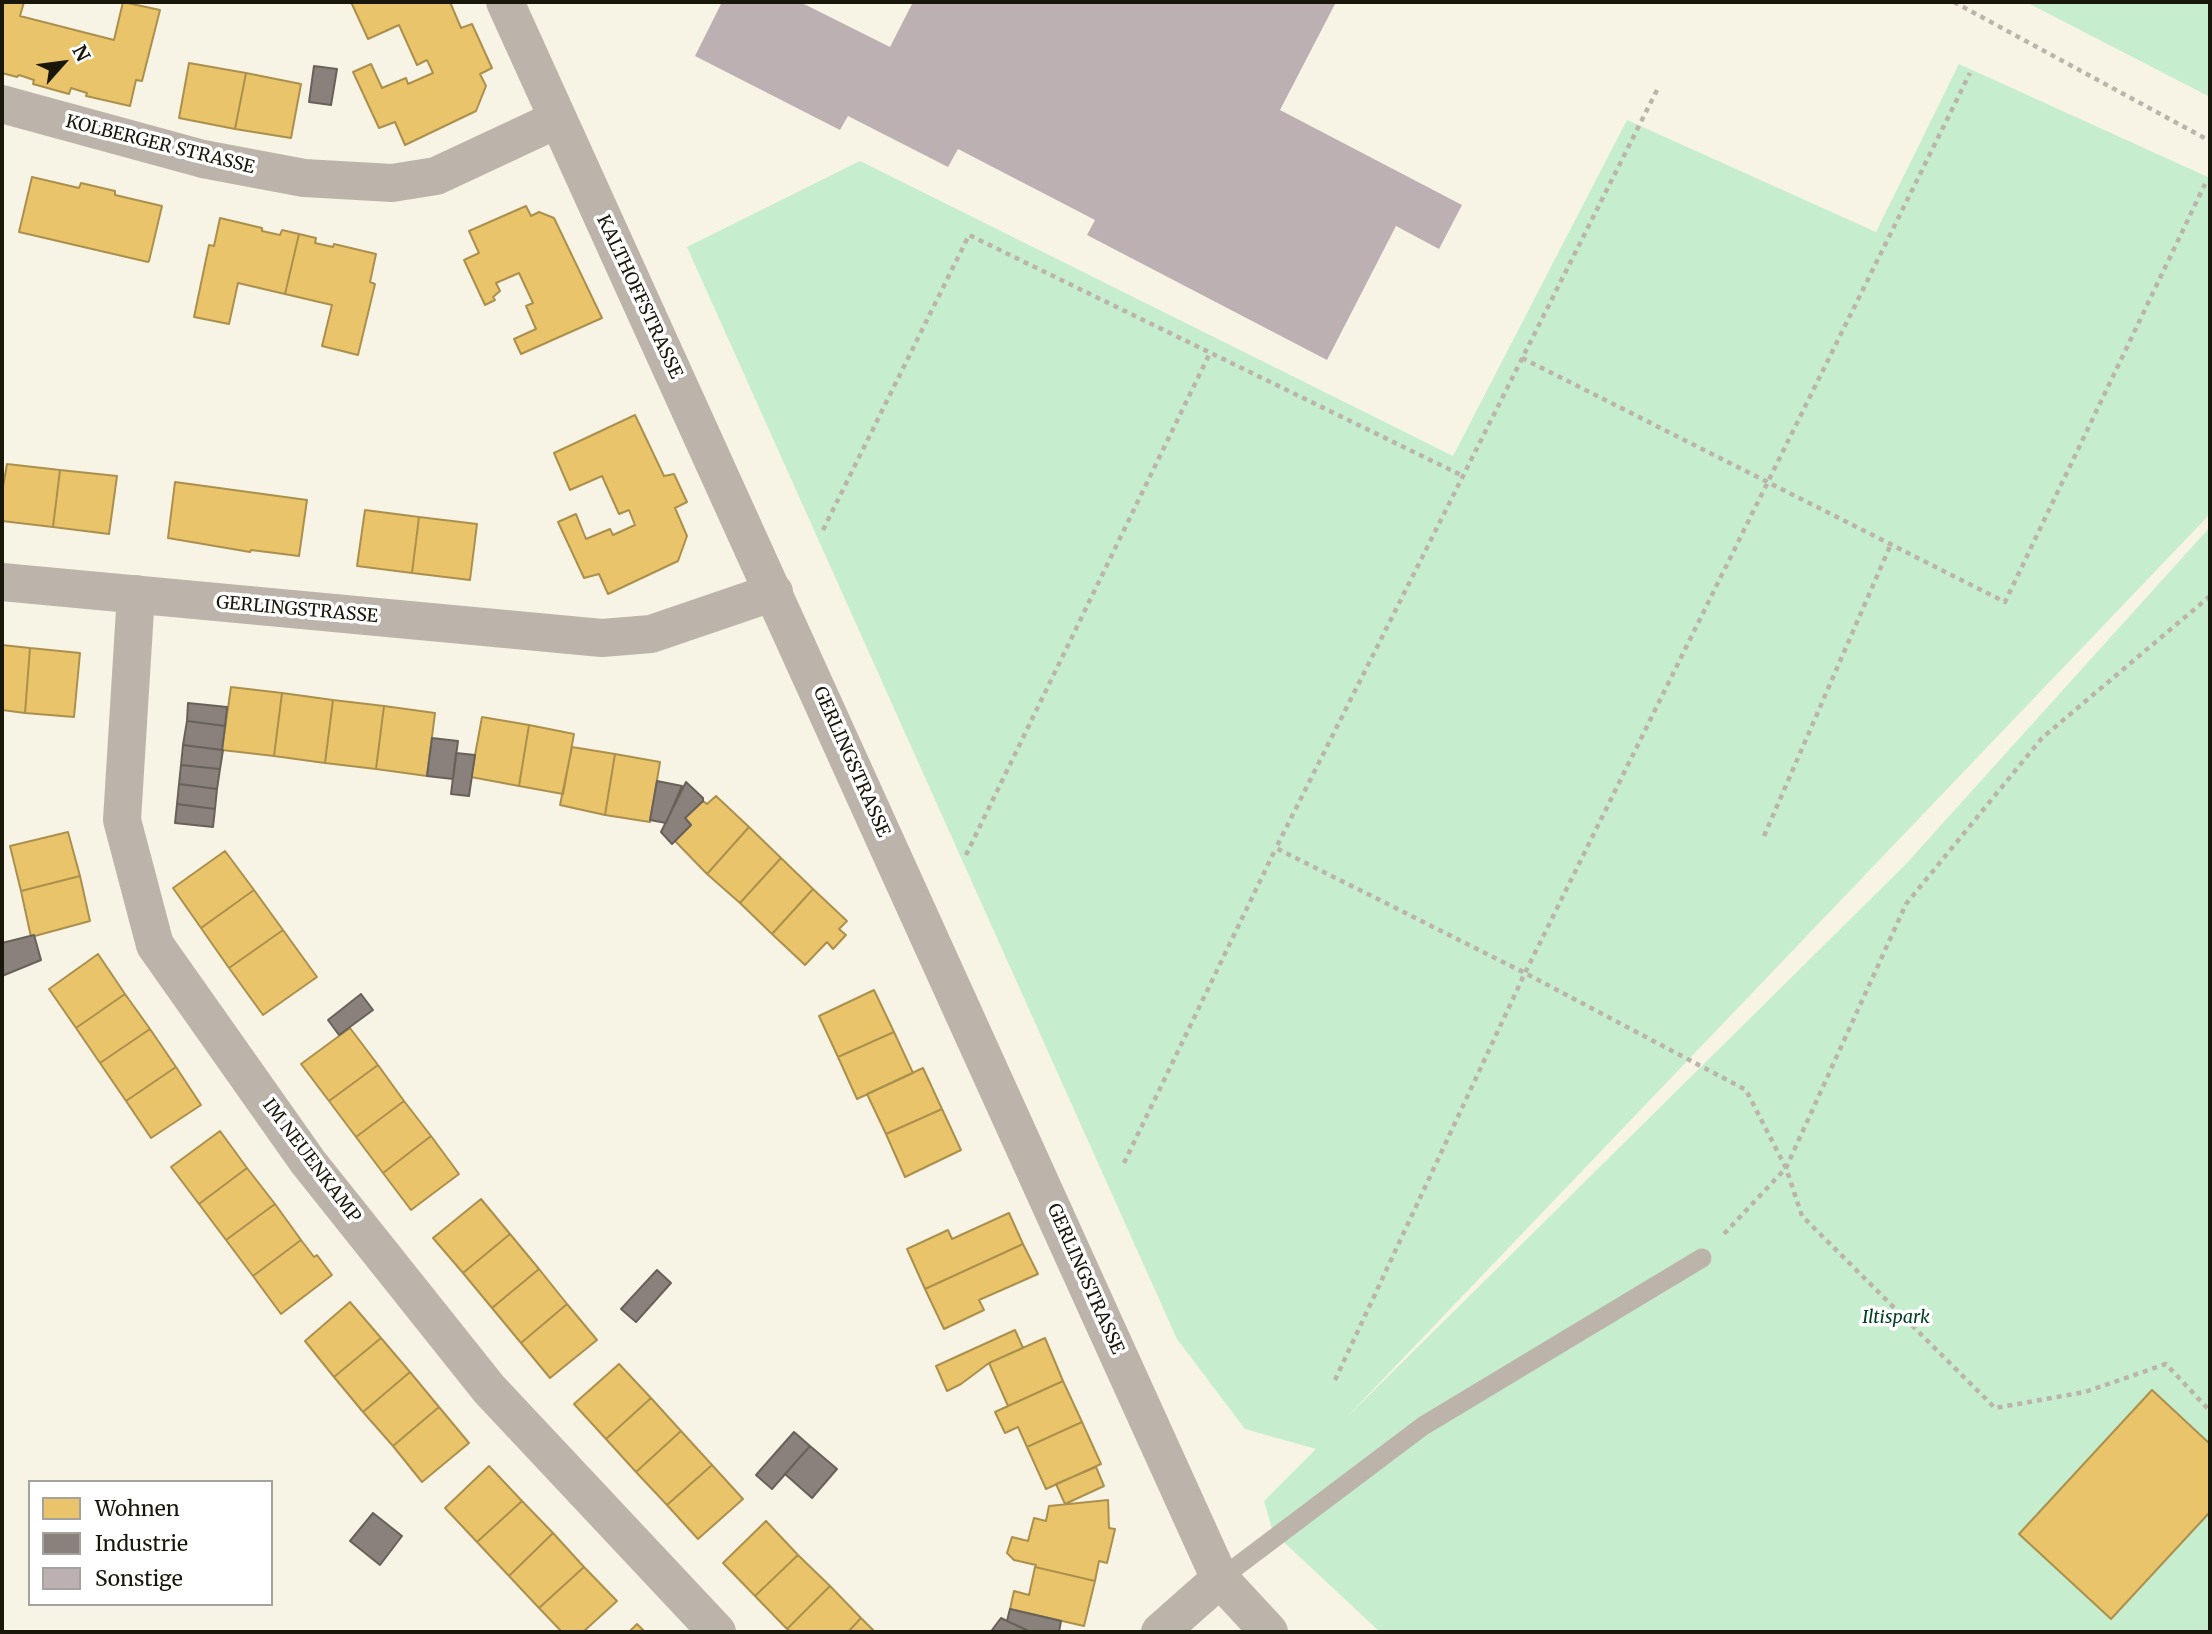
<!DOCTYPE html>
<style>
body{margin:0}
#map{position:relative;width:2212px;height:1634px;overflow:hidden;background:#f7f4e5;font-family:Merriweather,serif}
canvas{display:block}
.frame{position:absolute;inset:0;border:4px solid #19160a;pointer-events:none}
.legend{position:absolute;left:28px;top:1480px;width:245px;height:126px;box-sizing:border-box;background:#fff;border:2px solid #a3a29d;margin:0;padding:9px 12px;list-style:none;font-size:21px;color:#19160a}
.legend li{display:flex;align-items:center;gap:14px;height:35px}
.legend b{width:35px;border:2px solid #a3a29d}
.north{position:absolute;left:28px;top:28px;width:70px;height:70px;-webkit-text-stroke:5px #fff;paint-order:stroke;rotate:62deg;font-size:19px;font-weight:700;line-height:28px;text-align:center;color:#19160a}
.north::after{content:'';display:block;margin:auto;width:24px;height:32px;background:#19160a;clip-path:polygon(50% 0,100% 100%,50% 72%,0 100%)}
</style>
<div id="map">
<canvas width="2212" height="1634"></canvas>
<div class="frame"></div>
<ul class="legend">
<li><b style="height:19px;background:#e9c46a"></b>Wohnen</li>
<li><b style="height:19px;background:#8a817c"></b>Industrie</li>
<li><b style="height:19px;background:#bcb0b2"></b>Sonstige</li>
</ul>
<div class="north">N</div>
</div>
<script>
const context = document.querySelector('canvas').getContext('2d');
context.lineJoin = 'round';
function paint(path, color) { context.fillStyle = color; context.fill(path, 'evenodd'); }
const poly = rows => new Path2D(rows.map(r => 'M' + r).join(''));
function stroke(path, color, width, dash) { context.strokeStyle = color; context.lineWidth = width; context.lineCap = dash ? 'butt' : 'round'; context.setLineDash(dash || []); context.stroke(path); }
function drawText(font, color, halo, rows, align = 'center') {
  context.font = font + ' Merriweather,serif'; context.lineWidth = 7; context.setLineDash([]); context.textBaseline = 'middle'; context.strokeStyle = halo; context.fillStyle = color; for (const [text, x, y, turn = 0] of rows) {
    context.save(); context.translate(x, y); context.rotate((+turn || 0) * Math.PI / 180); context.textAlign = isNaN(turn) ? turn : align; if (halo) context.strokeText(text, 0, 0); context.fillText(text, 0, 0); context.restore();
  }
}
const green = poly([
 [2026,2,2210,2,2210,97],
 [1959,64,2210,178,2210,514,1344,1420,1905,865,2210,527,2210,1632,1380,1632,1273,1532,1264,1501,1316,1449,1245,1429,1177,1339,687,247,860,161,1453,456,1627,120,1876,232]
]);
const homes = poly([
 [2,2,24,2,20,16,114,40,123,2,160,10,142,81,136,80,130,106,86,96,87,93,71,88,69,94,33,84,34,80,19,75,17,77,2,73,2,2],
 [351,2,450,2,461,28,472,24,492,68,480,74,486,86,476,111,405,145,395,122,379,128,353,72,371,64,382,88,406,78,408,84,433,73,427,60,417,65,399,25,368,39,351,2],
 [189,63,246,73,235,129,179,118,189,63],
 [246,73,301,84,291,138,235,129,246,73],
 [32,177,79,188,81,183,115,191,115,195,162,206,149,261,148,262,19,232,32,177],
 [526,206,531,216,539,212,554,218,602,318,521,354,514,339,536,329,526,306,533,303,519,273,496,283,500,291,493,297,495,300,485,305,464,260,479,253,469,231,526,206],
 [220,218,262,228,262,231,280,235,282,230,299,234,285,294,238,283,229,324,194,317,209,245,214,246,220,218],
 [299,234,316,238,315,243,333,247,334,244,376,254,370,282,375,284,358,355,322,346,332,305,285,294,299,234],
 [635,415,664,476,674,474,687,502,675,508,687,536,678,561,608,594,599,574,584,578,558,522,576,514,586,539,610,529,613,535,635,525,629,510,619,514,602,476,570,490,554,453,635,415],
 [7,464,60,470,53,527,2,521,2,492,7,464],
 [60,470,117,476,109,534,53,527,60,470],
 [175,482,307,500,299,556,251,550,250,552,168,538,175,482],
 [365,510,419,517,412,573,357,566,365,510],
 [419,517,477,524,470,580,412,573,419,517],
 [2,645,30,648,25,713,2,710,2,645],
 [30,648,80,653,74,717,25,713,30,648],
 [231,687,282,693,274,756,222,750,231,687],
 [282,693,333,700,325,763,274,756,282,693],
 [333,700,384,706,376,769,325,763,333,700],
 [384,706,435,713,427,776,376,769,384,706],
 [482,717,529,725,519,786,471,777,482,717],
 [529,725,574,734,563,794,519,786,529,725],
 [572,747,615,754,605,815,560,805,572,747],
 [615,754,660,762,650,822,605,815,615,754],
 [716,796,749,827,707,874,675,841,691,825,685,818,703,801,707,804,716,796],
 [749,827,781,858,740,903,707,874,749,827],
 [68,832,80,876,21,891,10,846,68,832],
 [225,851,254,890,201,928,173,888,225,851],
 [781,858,813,889,772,934,740,903,781,858],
 [80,876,90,921,31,937,21,891,80,876],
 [813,889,847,921,839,929,846,935,833,949,827,942,805,965,772,934,813,889],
 [254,890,283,930,229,968,201,928,254,890],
 [283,930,317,977,263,1015,229,968,283,930],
 [98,954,125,994,76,1028,49,989,98,954],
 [874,990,894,1032,838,1057,819,1016,874,990],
 [125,994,150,1029,100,1063,76,1028,125,994],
 [350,1028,378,1065,329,1101,301,1064,350,1028],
 [150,1029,176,1067,126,1101,100,1063,150,1029],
 [894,1032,913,1073,857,1099,838,1057,894,1032],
 [378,1065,404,1101,356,1137,329,1101,378,1065],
 [176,1067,201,1105,151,1138,126,1101,176,1067],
 [923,1068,942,1109,886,1134,867,1094,923,1068],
 [404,1101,431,1136,383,1173,356,1137,404,1101],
 [942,1109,961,1150,905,1177,886,1134,942,1109],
 [220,1131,247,1168,199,1204,171,1167,220,1131],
 [431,1136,459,1174,411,1210,383,1173,431,1136],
 [247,1168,275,1204,226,1240,199,1204,247,1168],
 [481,1199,510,1234,463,1273,433,1238,481,1199],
 [275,1204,301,1240,253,1276,226,1240,275,1204],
 [1009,1213,1023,1244,925,1289,907,1249,948,1230,952,1239,1009,1213],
 [510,1234,539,1269,492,1308,463,1273,510,1234],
 [301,1240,314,1257,317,1255,332,1275,281,1314,253,1276,301,1240],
 [1023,1244,1038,1274,979,1300,984,1310,944,1329,925,1289,1023,1244],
 [539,1269,567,1304,521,1343,492,1308,539,1269],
 [350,1302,381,1338,334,1377,305,1341,350,1302],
 [567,1304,597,1340,550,1378,521,1343,567,1304],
 [1015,1330,1023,1348,989,1363,961,1384,947,1391,936,1366,1015,1330],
 [381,1338,410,1372,363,1412,334,1377,381,1338],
 [1045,1338,1063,1381,1008,1406,989,1363,1045,1338],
 [619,1364,651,1398,606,1439,574,1404,619,1364],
 [410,1372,439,1407,393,1446,363,1412,410,1372],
 [1063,1381,1082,1422,1027,1447,1018,1427,1005,1433,995,1412,1063,1381],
 [2152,1390,2210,1444,2210,1512,2111,1619,2019,1534,2152,1390],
 [651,1398,681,1431,636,1472,606,1439,651,1398],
 [439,1407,469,1443,422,1482,393,1446,439,1407],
 [1082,1422,1101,1464,1046,1489,1027,1447,1082,1422],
 [681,1431,712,1465,667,1505,636,1472,681,1431],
 [712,1465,743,1499,698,1539,667,1505,712,1465],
 [489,1466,522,1501,477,1542,445,1508,489,1466],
 [1096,1467,1104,1486,1065,1504,1056,1484,1096,1467],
 [1108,1500,1109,1528,1115,1529,1107,1563,1099,1561,1095,1581,1035,1567,1036,1565,1014,1560,1007,1553,1012,1537,1028,1541,1034,1518,1046,1521,1049,1506,1108,1500],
 [522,1501,553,1533,509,1576,477,1542,522,1501],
 [766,1521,798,1555,755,1596,723,1563,766,1521],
 [553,1533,584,1567,539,1608,509,1576,553,1533],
 [798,1555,830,1586,787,1629,755,1596,798,1555],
 [584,1567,617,1601,583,1632,562,1632,539,1608,584,1567],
 [1035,1567,1095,1581,1084,1626,1010,1609,1014,1591,1029,1595,1035,1567],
 [830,1586,861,1618,848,1632,791,1632,787,1629,830,1586],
 [861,1618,875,1632,848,1632,861,1618],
 [637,1624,645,1632,629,1632,637,1624]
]);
const industry = poly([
 [314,66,337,69,331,105,309,102,314,66],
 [188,703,227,707,225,726,187,721,188,703],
 [187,721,225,726,222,750,183,745,187,721],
 [432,738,458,741,453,779,427,776,432,738],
 [183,745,223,750,220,769,181,765,183,745],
 [456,753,475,755,469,796,451,794,456,753],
 [181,765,220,769,217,789,179,784,181,765],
 [657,781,682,786,666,823,650,820,657,781],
 [686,782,703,798,703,801,685,818,691,825,672,844,661,832,686,782],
 [179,784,217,789,215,809,177,804,179,784],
 [177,804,215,809,213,827,175,823,177,804],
 [34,935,41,960,2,976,2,943,34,935],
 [361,994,373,1010,339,1035,328,1020,361,994],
 [657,1270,671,1283,636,1322,621,1309,657,1270],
 [794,1432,810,1446,772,1489,756,1475,794,1432],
 [810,1446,837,1469,812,1498,785,1474,810,1446],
 [373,1513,402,1536,380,1565,350,1541,373,1513],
 [1010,1609,1061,1621,1059,1632,1031,1632,1007,1621,1010,1609],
 [1001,1618,1007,1621,1031,1632,996,1632,992,1630,1001,1618]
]);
const building = poly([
 [722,2,800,2,890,47,913,2,1336,2,1280,110,1462,205,1439,249,1396,226,1327,360,1087,235,1095,220,958,149,948,167,848,116,840,130,695,56]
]);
const path = poly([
 [1954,2,2210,141],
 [1657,90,1276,848,1525,973,1746,1090,1786,1168,1722,1236],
 [1522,358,2005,602,2205,184],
 [823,530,969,235,1463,476],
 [2210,596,2042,738,1906,904,1786,1168,1802,1216,1995,1408,2085,1392,2166,1364,2210,1411],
 [1764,836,1891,544],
 [966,855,1210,353],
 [1124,1163,1276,848],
 [1335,1380,1525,973,1970,73]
]);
const lane = poly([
 [1220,1579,1423,1426,1702,1258]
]);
const street = poly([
 [505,2,1220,1579,1269,1632],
 [2,104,203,159,304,178,392,183,436,176,558,119],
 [2,582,602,638,651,634,774,592],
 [136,594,122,820,155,945,308,1162,489,1389,717,1632],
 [1160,1632,1220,1579]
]);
const streetNames = [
 ["KOLBERGER STRASSE",160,145,14],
 ["KALTHOFFSTRASSE",639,297,65],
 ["GERLINGSTRASSE",297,610,5],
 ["GERLINGSTRASSE",851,762,66],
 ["IM NEUENKAMP",311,1161,53],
 ["GERLINGSTRASSE",1085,1279,66]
];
const parkNames = [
 ["Iltispark",1896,1318]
];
paint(green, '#c6edcd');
paint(homes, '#e9c46a');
stroke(homes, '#ab904d', 2);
paint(industry, '#8a817c');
stroke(industry, '#68615a', 2);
paint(building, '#bcb0b2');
stroke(path, '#bbb4ab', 4.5, [5, 5]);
stroke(lane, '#bcb3ab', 19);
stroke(street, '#bcb3ab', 38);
drawText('18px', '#19160a', '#fff', streetNames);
drawText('italic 18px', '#013f23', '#fff', parkNames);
</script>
